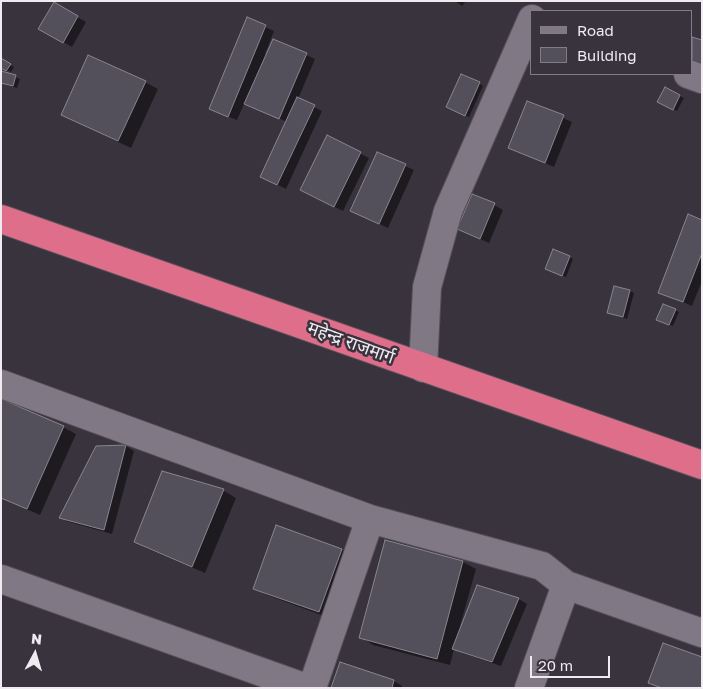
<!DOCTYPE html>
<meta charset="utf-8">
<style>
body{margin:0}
#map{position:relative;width:703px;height:689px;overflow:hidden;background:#39333d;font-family:"Golos Text",sans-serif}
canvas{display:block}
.frame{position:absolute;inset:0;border:2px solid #efebf1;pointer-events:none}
.legend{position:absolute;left:530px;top:10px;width:162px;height:65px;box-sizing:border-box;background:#39333d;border:1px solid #827d85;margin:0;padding:6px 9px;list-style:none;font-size:15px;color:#efebf1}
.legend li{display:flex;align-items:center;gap:10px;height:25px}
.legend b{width:25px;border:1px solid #827d85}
.north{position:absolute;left:10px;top:629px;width:50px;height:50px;-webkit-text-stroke:4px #39333d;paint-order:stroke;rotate:6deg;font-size:14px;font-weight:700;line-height:20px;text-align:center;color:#efebf1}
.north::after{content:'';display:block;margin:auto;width:18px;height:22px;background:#efebf1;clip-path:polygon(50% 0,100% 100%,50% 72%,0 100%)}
.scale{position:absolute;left:530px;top:656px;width:80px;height:22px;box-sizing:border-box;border:2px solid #efebf1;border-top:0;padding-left:6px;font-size:15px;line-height:18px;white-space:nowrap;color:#efebf1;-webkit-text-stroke:4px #39333d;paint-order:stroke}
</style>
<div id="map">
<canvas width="703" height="689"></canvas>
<div class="frame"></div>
<ul class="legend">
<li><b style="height:6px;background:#807884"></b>Road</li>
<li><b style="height:14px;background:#54505b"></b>Building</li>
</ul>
<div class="north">N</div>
<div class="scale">20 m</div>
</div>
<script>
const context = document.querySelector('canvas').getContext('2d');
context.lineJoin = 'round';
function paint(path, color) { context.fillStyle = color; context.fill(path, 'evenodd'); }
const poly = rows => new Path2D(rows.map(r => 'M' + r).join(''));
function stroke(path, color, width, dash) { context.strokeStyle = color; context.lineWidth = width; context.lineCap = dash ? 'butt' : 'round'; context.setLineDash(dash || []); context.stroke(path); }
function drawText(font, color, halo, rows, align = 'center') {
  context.font = font + ' "Golos Text","Noto Sans Devanagari",sans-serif'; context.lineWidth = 5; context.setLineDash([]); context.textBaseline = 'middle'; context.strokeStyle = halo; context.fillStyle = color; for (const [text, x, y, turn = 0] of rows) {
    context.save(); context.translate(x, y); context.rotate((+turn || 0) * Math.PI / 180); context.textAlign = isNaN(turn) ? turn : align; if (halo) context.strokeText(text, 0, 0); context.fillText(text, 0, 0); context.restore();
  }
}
const shadow = poly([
 [455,1,466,1,462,6],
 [54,4,86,22,72,47,39,28],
 [247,19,274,31,265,54,267,55,273,40,315,59,298,99,322,111,286,189,270,181,287,122,245,102,237,120,219,113],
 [1,59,14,67,11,72,1,67],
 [1,72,20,79,17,88,1,83],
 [145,82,158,89,131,148,62,115],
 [479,83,483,86,469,117,451,109],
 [665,89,684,98,677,111,659,101],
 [528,102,572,122,554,167,510,148],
 [327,137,369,158,343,211,310,195],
 [405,166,414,170,388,228,361,215],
 [494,205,503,210,489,243,459,229],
 [702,221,702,281,692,306,660,292],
 [570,257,573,259,566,277,551,271],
 [630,291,634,293,627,319,608,312],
 [675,310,679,312,673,326,661,322],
 [1,400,63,427,76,434,40,515,1,498],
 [126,446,134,451,112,534,69,522,60,518,97,447],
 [162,473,224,491,236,498,205,573,148,549,136,542],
 [386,542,463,562,476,569,460,626,462,626,478,587,519,599,527,604,501,666,462,653,454,649,450,665,373,645,361,637],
 [342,550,354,557,332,619,267,595,254,588],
 [340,664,394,681,402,686,402,688,333,688]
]);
const building = poly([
 [54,2,78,16,63,43,38,29,54,2],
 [247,17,266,25,228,117,209,109,247,17],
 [692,37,702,40,702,69,692,66,692,37],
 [273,39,307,53,279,119,244,104,273,39],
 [88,55,146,81,118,141,61,115,88,55],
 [1,58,11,64,6,71,1,68,1,58],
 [1,71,16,75,13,86,1,83,1,71],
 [461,74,480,82,465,116,446,107,461,74],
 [665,87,680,95,673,110,657,102,665,87],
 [297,97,315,105,277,185,260,177,297,97],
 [527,101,564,115,545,163,508,148,527,101],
 [327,135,361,152,334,207,300,190,327,135],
 [377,152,406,164,379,224,350,211,377,152],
 [472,194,495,203,480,239,457,229,472,194],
 [688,214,702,220,702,253,683,302,658,293,688,214],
 [553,249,570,256,562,276,545,269,553,249],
 [614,286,630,290,623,317,607,313,614,286],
 [663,304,676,309,669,325,656,320,663,304],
 [1,399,64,426,27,509,1,498,1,399],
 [126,445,104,530,59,518,96,446,126,445],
 [162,471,224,489,192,567,134,542,162,471],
 [276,525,342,549,319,612,253,589,276,525],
 [385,540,463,561,437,659,359,638,385,540],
 [477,585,519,598,492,662,452,649,477,585],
 [663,643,702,657,702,688,662,688,648,683,663,643],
 [340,662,394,680,392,688,331,688,340,662]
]);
const minor = poly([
 [688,74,702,79],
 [423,368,427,287,448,211,532,19],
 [1,384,370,519,542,566,566,585,702,633],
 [1,579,306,688],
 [312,688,370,519],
 [529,688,566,585]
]);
const highway = poly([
 [1,219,702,465]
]);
const streetNames = [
 ["महेन्द्र राजमार्ग",351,343,20]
];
paint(shadow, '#0007');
paint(building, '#54505b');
stroke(building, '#898591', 1);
stroke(minor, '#565059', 30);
stroke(highway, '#565059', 30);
stroke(minor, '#807884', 28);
stroke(highway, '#df6e8a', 28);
drawText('18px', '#efebf1', '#39333d', streetNames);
</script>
